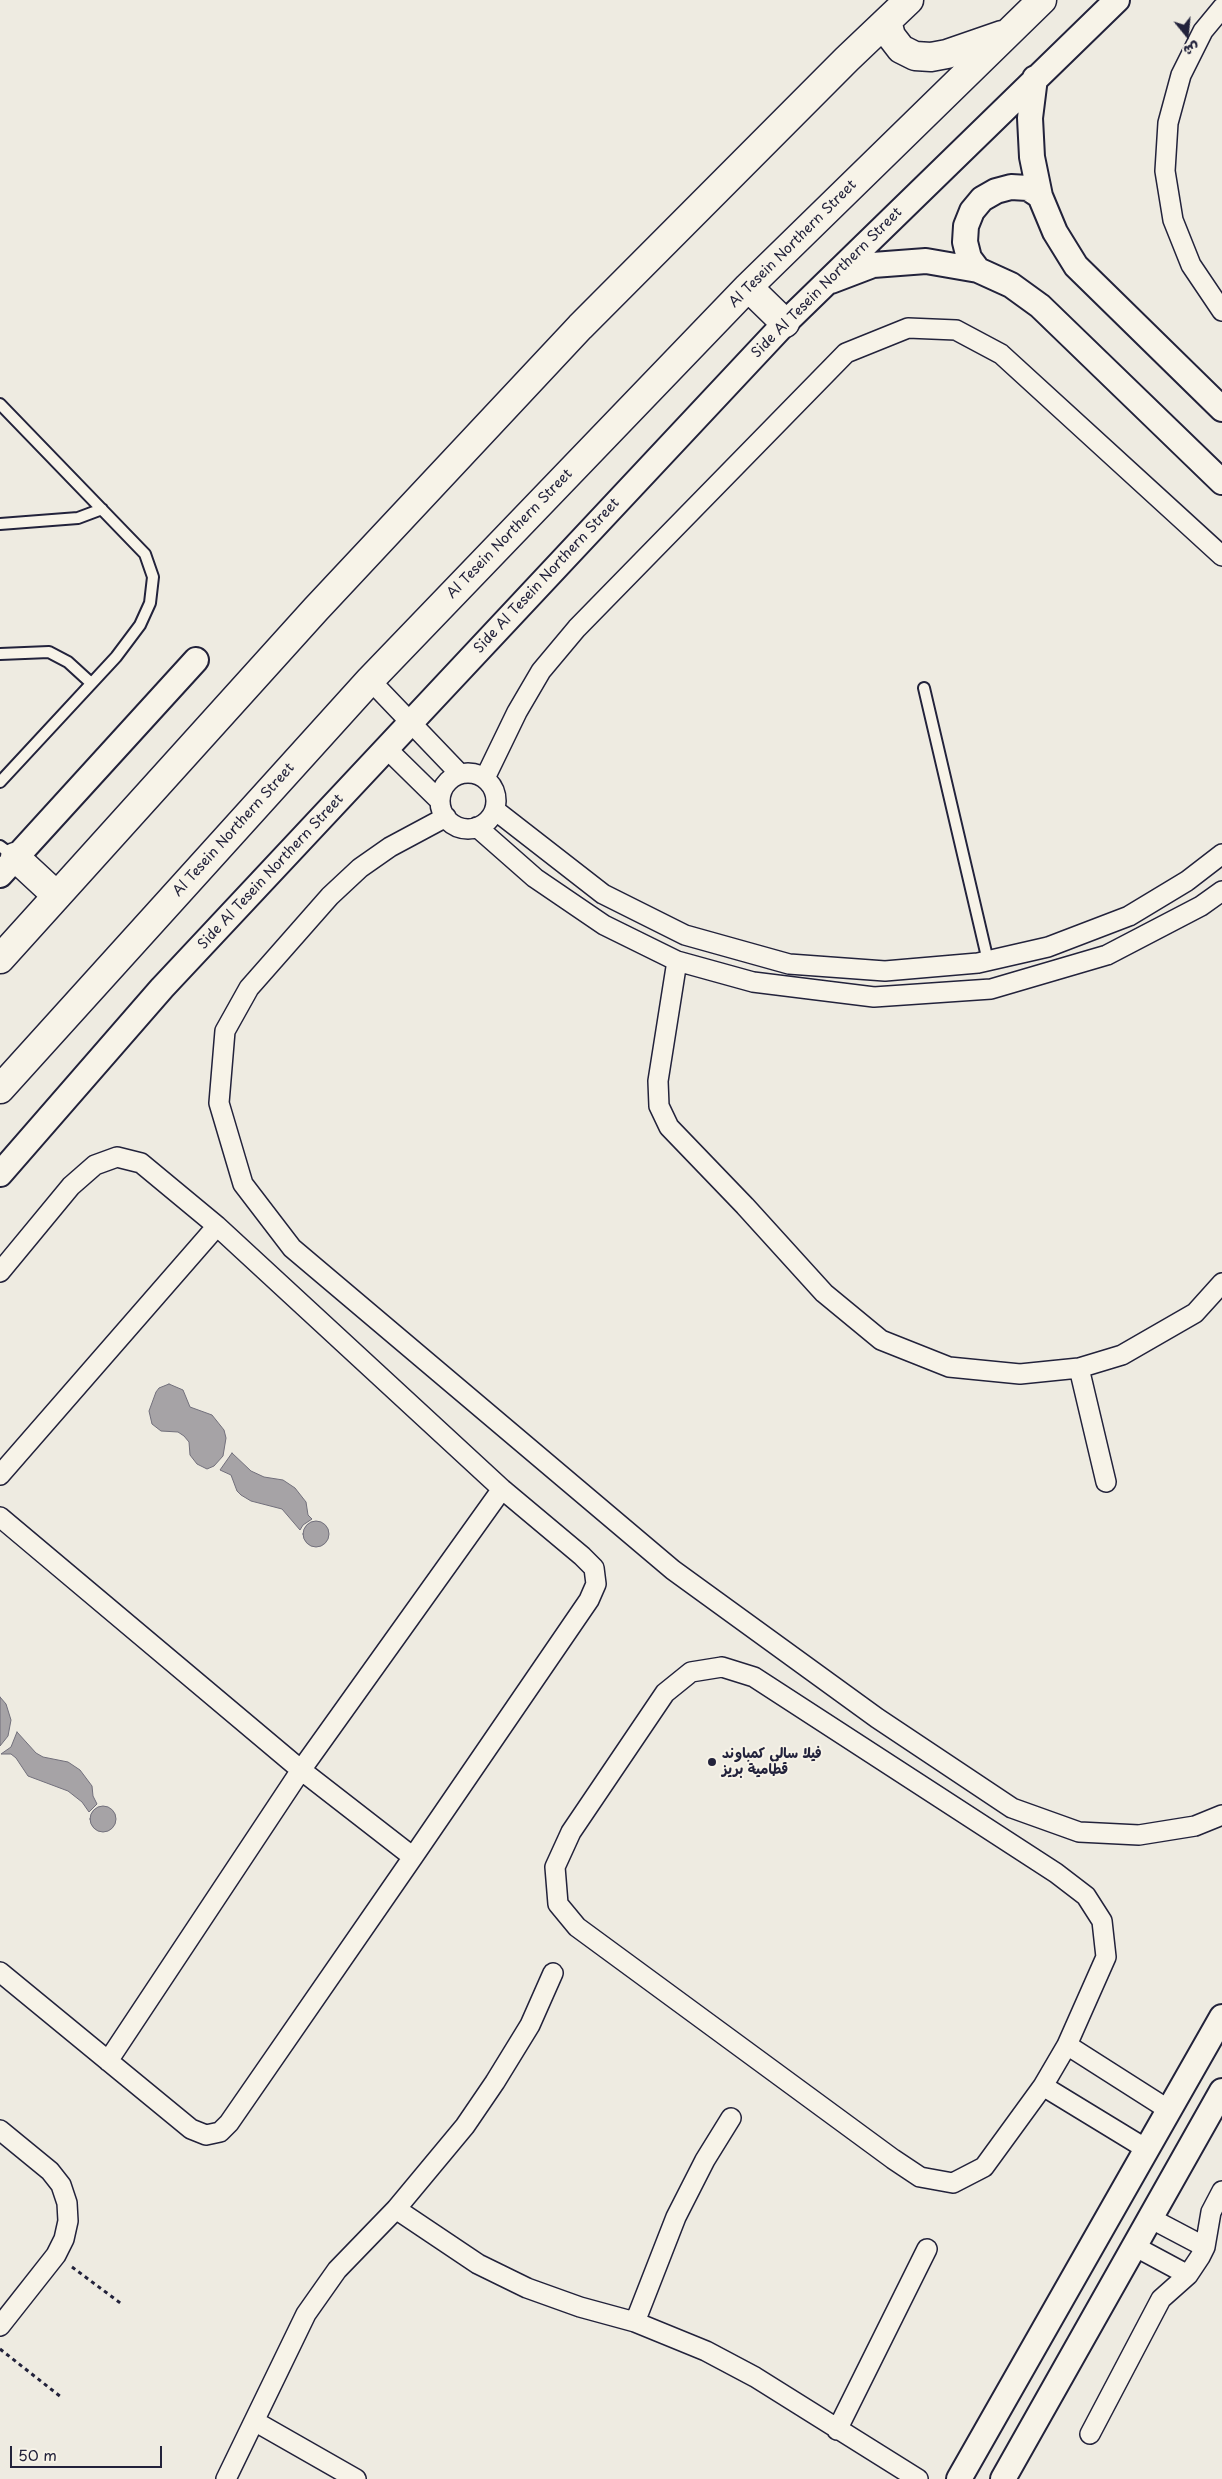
<!DOCTYPE html>
<meta charset="utf-8">
<style>
body{margin:0}
#map{position:relative;width:1222px;height:2479px;overflow:hidden;background:#eeebe1;font-family:"Playpen Sans","Playpen Sans Arabic",sans-serif}
canvas{display:block}
.north{position:absolute;left:1162px;top:10px;width:50px;height:50px;-webkit-text-stroke:4px #f7f3e8;paint-order:stroke;rotate:163deg;font-size:14px;font-weight:700;line-height:20px;text-align:center;color:#22223b}
.north::after{content:'';display:block;margin:auto;width:18px;height:22px;background:#22223b;clip-path:polygon(50% 0,100% 100%,50% 72%,0 100%)}
.scale{position:absolute;left:10px;top:2446px;width:152px;height:22px;box-sizing:border-box;border:2px solid #22223b;border-top:0;padding-left:6px;font-size:15px;line-height:18px;white-space:nowrap;color:#22223b;-webkit-text-stroke:4px #f7f3e8;paint-order:stroke}
</style>
<div id="map">
<canvas width="1222" height="2479"></canvas>
<div class="north">ش</div>
<div class="scale">50 m</div>
</div>
<script>
const context = document.querySelector('canvas').getContext('2d');
context.lineJoin = 'round';
function paint(path, color) { context.fillStyle = color; context.fill(path, 'evenodd'); }
const poly = rows => new Path2D(rows.map(r => 'M' + r).join(''));
function stroke(path, color, width, dash) { context.strokeStyle = color; context.lineWidth = width; context.lineCap = dash ? 'butt' : 'round'; context.setLineDash(dash || []); context.stroke(path); }
function drawText(font, color, halo, rows, align = 'center') {
  context.font = font + ' "Playpen Sans","Playpen Sans Arabic",sans-serif'; context.lineWidth = 4; context.setLineDash([]); context.textBaseline = 'middle'; context.strokeStyle = halo; context.fillStyle = color; for (const [text, x, y, turn = 0] of rows) {
    context.save(); context.translate(x, y); context.rotate((+turn || 0) * Math.PI / 180); context.textAlign = isNaN(turn) ? turn : align; if (halo) context.strokeText(text, 0, 0); context.fillText(text, 0, 0); context.restore();
  }
}
const water = poly([
 [169,1384,183,1390,190,1407,212,1415,224,1430,226,1438,223,1456,214,1466,207,1469,197,1464,190,1455,189,1442,184,1436,178,1432,161,1431,152,1424,149,1411,156,1392,159,1388,169,1384],
 [232,1453,251,1471,264,1477,283,1480,295,1488,306,1502,308,1515,312,1519,303,1525,300,1530,282,1509,251,1501,241,1495,237,1491,231,1475,220,1470,232,1453],
 '303 1534a13 13 0 1 1 26 0a13 13 0 1 1-26 0Z',
 [0,1697,6,1704,11,1720,8,1736,0,1746,0,1697],
 [17,1732,36,1753,43,1757,68,1762,80,1770,92,1786,93,1796,97,1804,89,1812,82,1802,68,1791,28,1776,16,1758,11,1754,1,1754,11,1747,17,1732],
 '90 1819a13 13 0 1 1 26 0a13 13 0 1 1-26 0Z'
]);
const path = poly([
 [72,2267,123,2305],
 [0,2349,61,2397]
]);
const service = poly([
 [0,404,145,554,153,577,150,603,140,625,116,657,0,782],
 [0,524,78,518,102,509],
 [0,654,49,652,68,662,91,683],
 [924,688,988,961],
 [0,846,15,857]
]);
const minor = poly([
 [1222,8,1203,31,1181,75,1168,123,1165,171,1173,220,1191,265,1222,311],
 [370,680,460,774],
 [387,749,440,801],
 '440 801a28 28 0 1 1 56 0a28 28 0 1 1-56 0Z',
 [485,778,517,712,541,671,577,628,846,353,908,328,956,330,1001,354,1222,556],
 [495,810,603,894,685,935,789,964,885,971,978,963,1048,947,1129,916,1187,881,1222,854],
 [446,817,390,847,360,868,330,896,249,988,225,1031,219,1103,243,1184,292,1248,673,1570,877,1718,1012,1808,1079,1832,1139,1835,1195,1826,1222,1815],
 [477,827,535,878,604,925,677,961,753,982,874,997,991,989,1107,955,1201,906,1222,891],
 [677,961,658,1081,659,1106,669,1127,745,1206,824,1293,881,1340,949,1367,1020,1374,1079,1368,1122,1355,1195,1313,1222,1283],
 [0,1272,71,1186,95,1165,117,1157,141,1163,217,1226,502,1489,582,1556,594,1568,596,1584,589,1600,413,1857,229,2123,220,2132,206,2135,191,2129,0,1972],
 [1079,1368,1106,1482],
 [0,1475,217,1226],
 [0,1517,301,1770,413,1857],
 [722,1667,754,1677,1056,1873,1086,1896,1102,1921,1106,1957,1067,2045,1043,2086,984,2167,953,2183,920,2177,893,2159,577,1927,558,1904,555,1867,571,1832,665,1693,691,1672,722,1667],
 [1067,2045,1169,2110],
 [108,2061,301,1770,502,1489],
 [1043,2086,1148,2150],
 [0,2130,50,2171,61,2185,67,2203,68,2221,64,2239,56,2255,0,2326],
 [396,2209,478,2264,527,2288,580,2307,635,2322,706,2351,755,2377,918,2479],
 [1150,2218,1205,2247],
 [1134,2246,1188,2275],
 [635,2322,676,2217,705,2160,731,2118],
 [256,2422,356,2479],
 [837,2430,927,2249],
 [1090,2434,1161,2299,1188,2275,1200,2257,1205,2247,1211,2212,1222,2191],
 [226,2479,306,2314,337,2270,396,2209,465,2126,495,2082,530,2025,553,1973]
]);
const tertiary = poly([
 [1035,78,1030,118,1032,157,1040,196,1055,232,1076,266,1222,409],
 [978,270,969,258,965,242,966,226,972,211,982,199,996,191,1011,187,1028,188,1040,196],
 [831,281,873,265,926,261,978,270,1011,285,1040,306,1222,482],
 [0,875,196,660],
 [0,1174,162,988,785,323,1117,0],
 [959,2479,1222,2017],
 [1003,2479,1222,2091]
]);
const primary = poly([
 [887,21,891,36,901,49,915,56,931,57,947,54,1002,35],
 [748,287,785,323],
 [15,857,56,895],
 [0,959,316,609,580,327,847,59,909,0],
 [0,1089,370,680,748,287,1042,0]
]);
const markers = [
 [712,1762,5,"#22223b"]
];
const streetNames = [
 ["Al Tesein Northern Street",793,244,-45],
 ["Side Al Tesein Northern Street",827,283,-45],
 ["Al Tesein Northern Street",510,534,-46],
 ["Side Al Tesein Northern Street",547,576,-47],
 ["Al Tesein Northern Street",234,830,-48],
 ["Side Al Tesein Northern Street",271,872,-47]
];
const poiNames = [
 ["فيلا سالى كمباوند",722,1754],
 ["قطامية بريز",722,1770]
];
paint(water, '#a6a3a6');
stroke(water, '#716f7b', 1);
stroke(service, '#22223b', 14);
stroke(minor, '#22223b', 22);
stroke(tertiary, '#22223b', 28);
stroke(primary, '#22223b', 31);
stroke(path, '#22223b', 3, [4, 4]);
stroke(service, '#f7f3e8', 10);
stroke(minor, '#f7f3e8', 19);
stroke(tertiary, '#f7f3e8', 24);
stroke(primary, '#f7f3e8', 28);
for (const [x, y, r, color] of markers) { const dot = new Path2D(); dot.arc(x, y, r, 0, 2 * Math.PI); context.fillStyle = color; context.fill(dot); stroke(dot, '#f7f3e8', 2); }
drawText('14px', '#22223b', '#f7f3e8', streetNames);
drawText('bold 14px', '#22223b', '#f7f3e8', poiNames, 'left');
</script>
